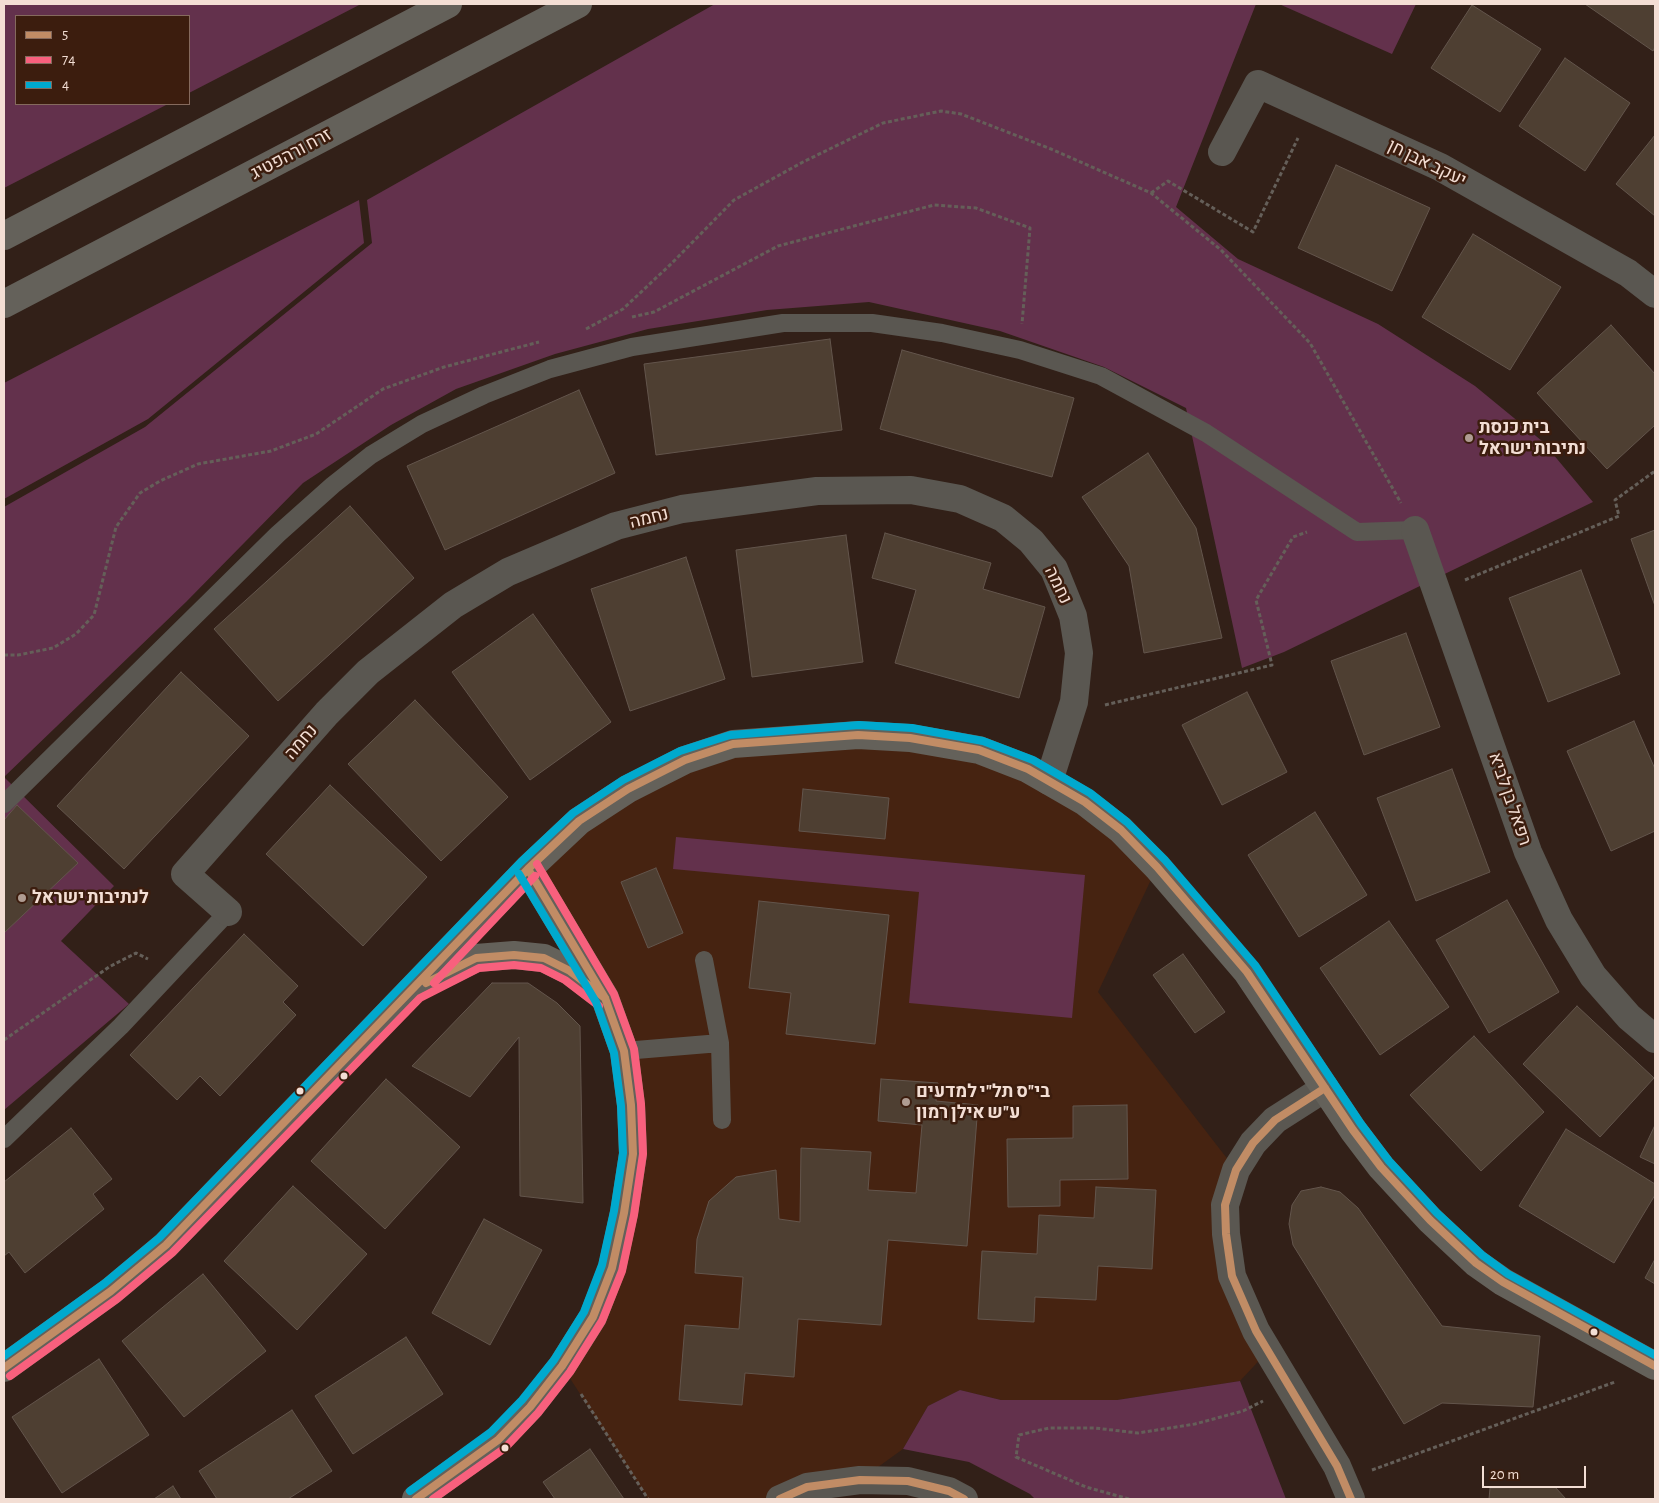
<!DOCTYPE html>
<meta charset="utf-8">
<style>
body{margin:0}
#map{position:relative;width:1659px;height:1503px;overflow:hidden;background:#322018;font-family:"Alegreya Sans",sans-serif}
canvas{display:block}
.frame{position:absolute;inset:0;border:5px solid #f3ded4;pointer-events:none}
.legend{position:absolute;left:15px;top:15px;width:175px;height:90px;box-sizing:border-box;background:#3c1d0e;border:1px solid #856a5d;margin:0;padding:6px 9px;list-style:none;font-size:15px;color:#f3ded4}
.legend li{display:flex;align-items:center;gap:10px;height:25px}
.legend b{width:25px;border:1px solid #856a5d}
.scale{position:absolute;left:1482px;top:1466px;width:104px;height:22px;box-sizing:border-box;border:2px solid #f3ded4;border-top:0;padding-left:6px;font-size:15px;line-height:18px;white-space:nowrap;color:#f3ded4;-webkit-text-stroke:4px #3c1d0e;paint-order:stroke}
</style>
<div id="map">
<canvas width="1659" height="1503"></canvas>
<div class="frame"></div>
<ul class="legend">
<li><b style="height:6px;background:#c18c65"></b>5</li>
<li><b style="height:6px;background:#f8607d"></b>74</li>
<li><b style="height:6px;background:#00a9ce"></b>4</li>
</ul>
<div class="scale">20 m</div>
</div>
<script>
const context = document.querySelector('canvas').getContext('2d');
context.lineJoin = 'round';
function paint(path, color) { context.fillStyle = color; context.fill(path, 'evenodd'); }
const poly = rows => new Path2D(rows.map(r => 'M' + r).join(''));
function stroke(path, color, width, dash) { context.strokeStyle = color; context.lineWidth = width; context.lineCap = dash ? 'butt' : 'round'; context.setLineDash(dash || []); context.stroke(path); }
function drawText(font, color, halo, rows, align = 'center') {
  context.font = font + ' "Alegreya Sans",Heebo,sans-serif'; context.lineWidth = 5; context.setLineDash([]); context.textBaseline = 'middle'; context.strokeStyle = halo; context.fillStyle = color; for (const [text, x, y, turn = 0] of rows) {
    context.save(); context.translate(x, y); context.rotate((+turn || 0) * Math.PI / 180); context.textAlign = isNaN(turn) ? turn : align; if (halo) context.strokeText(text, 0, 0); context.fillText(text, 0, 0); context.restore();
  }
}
const built = poly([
 [858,735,1049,781,1157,867,1098,992,1236,1170,1225,1205,1268,1351,1240,1381,1117,1400,1001,1400,960,1390,928,1406,903,1449,860,1480,780,1499,648,1499,562,1366,593,1317,633,1154,624,1051,528,869,579,821,733,744]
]);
const green = poly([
 [4,4,361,4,189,93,189,16,16,16,16,104,168,104,4,188],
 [715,4,1256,4,1176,207,1238,259,1378,324,1475,386,1542,441,1593,502,1284,652,1242,668,1186,408,1104,367,1000,331,869,302,767,310,648,329,555,354,456,389,391,425,303,483,186,602,4,777,4,507,145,427,372,243,367,200],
 [1279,4,1416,4,1392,54],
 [359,200,364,243,148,419,4,499,4,383],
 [4,777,114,886,61,941,129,1004,4,1110],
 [676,837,1085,875,1072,1018,909,1003,919,892,673,869],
 [1240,1381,1286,1499,1035,1499,1030,1494,969,1462,903,1449,928,1406,960,1390,1001,1400,1117,1400]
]);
const building = poly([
 [1585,4,1655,4,1655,47,1653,51,1585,4],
 [1472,5,1541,49,1500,112,1431,68,1472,5],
 [1565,58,1630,103,1585,171,1519,126,1565,58],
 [1655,135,1655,216,1616,184,1655,135],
 [1336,165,1430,208,1392,291,1298,248,1336,165],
 [1473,234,1561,287,1510,370,1422,317,1473,234],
 [1611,325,1655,374,1655,425,1607,469,1537,393,1611,325],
 [830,339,842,430,656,455,644,364,830,339],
 [902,350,1074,398,1052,477,880,429,902,350],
 [579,390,615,473,445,550,407,466,579,390],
 [1148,453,1196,528,1222,638,1144,653,1129,566,1082,497,1148,453],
 [350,506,414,578,278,701,214,629,350,506],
 [1655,530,1655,606,1631,539,1655,530],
 [885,533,991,563,983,589,1045,607,1019,698,895,663,916,590,872,578,885,533],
 [846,535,863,662,752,677,736,550,846,535],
 [686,557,725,679,630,711,591,589,686,557],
 [1581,570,1620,674,1548,702,1509,598,1581,570],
 [533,614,611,722,530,780,452,672,533,614],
 [1406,633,1440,727,1364,755,1331,661,1406,633],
 [181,672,249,736,124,869,57,806,181,672],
 [1247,692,1287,772,1222,805,1182,725,1247,692],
 [415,700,508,797,441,861,348,764,415,700],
 [1634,721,1655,769,1655,831,1611,851,1567,751,1634,721],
 [1452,769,1490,872,1416,901,1377,798,1452,769],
 [330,785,427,877,363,946,266,854,330,785],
 [803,789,889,798,885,839,799,831,803,789],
 [17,805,78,863,4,933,4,820,17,805],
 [1315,812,1367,895,1299,937,1248,855,1315,812],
 [656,868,683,933,648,948,621,882,656,868],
 [1507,900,1559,992,1489,1033,1436,940,1507,900],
 [759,901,889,915,875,1044,786,1034,791,993,749,988,759,901],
 [1389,921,1449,1007,1380,1055,1320,968,1389,921],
 [244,934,298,986,283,1002,296,1015,220,1096,200,1076,177,1100,130,1055,244,934],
 [1183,954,1225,1012,1195,1033,1153,975,1183,954],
 [492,983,528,983,557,1003,580,1026,583,1203,520,1196,519,1037,470,1097,412,1066,492,983],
 [1577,1006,1654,1078,1600,1137,1523,1064,1577,1006],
 [1474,1036,1544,1112,1481,1171,1410,1095,1474,1036],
 [386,1079,460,1147,385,1229,311,1161,386,1079],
 [881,1079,938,1083,936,1101,978,1105,967,1246,888,1240,881,1325,798,1319,794,1377,745,1373,742,1405,679,1400,685,1325,739,1329,743,1277,695,1273,697,1239,709,1201,736,1177,776,1170,779,1219,800,1222,801,1148,871,1152,868,1190,916,1193,922,1125,878,1121,881,1079],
 [1127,1105,1128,1179,1060,1180,1060,1206,1008,1207,1007,1139,1073,1138,1073,1106,1127,1105],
 [1655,1125,1655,1164,1640,1157,1655,1125],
 [71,1128,112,1179,93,1194,104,1209,25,1273,9,1252,4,1256,4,1182,71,1128],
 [1566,1129,1655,1184,1655,1195,1614,1263,1519,1206,1566,1129],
 [293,1186,367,1254,297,1330,224,1261,293,1186],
 [1096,1187,1156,1190,1152,1269,1098,1266,1096,1300,1035,1297,1034,1322,978,1319,982,1251,1037,1254,1039,1215,1094,1218,1096,1187],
 [1321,1187,1340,1192,1358,1208,1442,1326,1540,1336,1533,1407,1442,1403,1404,1424,1293,1245,1289,1224,1292,1205,1301,1191,1321,1187],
 [484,1219,542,1250,490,1345,432,1313,484,1219],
 [1655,1259,1655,1284,1645,1278,1655,1259],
 [203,1274,266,1351,184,1417,122,1341,203,1274],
 [406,1337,443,1394,353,1454,315,1396,406,1337],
 [99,1359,149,1435,62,1493,12,1417,99,1359],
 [292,1410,332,1471,288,1499,217,1499,199,1471,292,1410],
 [590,1449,624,1499,555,1499,543,1482,590,1449],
 [173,1486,181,1499,154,1499,173,1486],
 [1555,1487,1566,1499,1489,1499,1490,1488,1555,1487]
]);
const path = poly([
 [1151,193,1168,181,1253,232,1298,138],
 [632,317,654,312,778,246,934,205,976,208,1030,228,1022,324],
 [586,329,623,309,672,263,734,200,803,162,883,123,941,111,961,114,1051,149,1151,193,1221,250,1310,343,1401,503],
 [1465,580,1619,516,1615,500,1655,471],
 [4,655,18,655,53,648,76,634,94,615,116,527,140,493,160,481,198,464,271,451,316,434,383,389,444,367,539,342],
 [1105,705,1272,665,1256,600,1293,537,1307,532],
 [4,1040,109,967,136,953,148,959],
 [581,1394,648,1499],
 [1372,1470,1615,1382],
 [1129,1499,1086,1487,1016,1457,1019,1435,1049,1428,1095,1428,1138,1433,1195,1424,1243,1411,1263,1401]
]);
const lane = poly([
 [4,804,278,534,333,485,371,455,422,424,484,395,550,369,632,347,783,323,872,323,942,333,1020,350,1101,376,1206,433,1357,532,1415,530],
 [704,960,720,1043,722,1120],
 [624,1051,720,1043],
 [4,1139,121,1026,228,912]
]);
const street = poly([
 [1222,152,1258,84,1440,167,1628,273,1655,294],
 [1415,530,1528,852,1559,920,1593,976,1629,1017,1655,1039],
 [228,912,185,874,327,713,368,672,453,605,508,572,616,526,682,509,817,491,911,490,960,499,1003,518,1031,541,1054,569,1073,616,1079,653,1074,702,1049,781],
 [1325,1088,1275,1120,1253,1143,1236,1170,1225,1205,1226,1234,1232,1276,1256,1331,1337,1466,1351,1499],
 [780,1499,807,1487,860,1480,908,1481,949,1491,964,1499]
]);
const secondary = poly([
 [4,236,448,4],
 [4,304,578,4],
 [432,980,476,958,514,955,544,958,570,971,596,991],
 [4,1368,111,1291,166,1245,528,869,579,821,628,789,685,760,733,744,858,735,910,738,979,750,1028,769,1049,781,1085,802,1121,830,1157,867,1247,972,1353,1130,1381,1167,1430,1220,1476,1263,1503,1282,1655,1366],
 [416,1499,498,1440,530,1407,562,1366,593,1317,612,1268,624,1213,633,1154,631,1105,624,1051,605,998,528,869]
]);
const bus1 = poly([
 [426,983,476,958,514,955,544,958,570,971,605,998],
 [1325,1088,1275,1120,1253,1143,1236,1170,1225,1205,1226,1234,1232,1276,1256,1331,1337,1466,1351,1499],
 [4,1368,111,1291,166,1245,528,869,579,821,628,789,685,760,733,744,858,735,910,738,979,750,1028,769,1085,802,1121,830,1157,867,1247,972,1353,1130,1381,1167,1430,1220,1476,1263,1503,1282,1655,1366],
 [416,1499,498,1440,530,1407,562,1366,593,1317,612,1268,624,1213,633,1154,631,1105,624,1051,605,998,528,869],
 [780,1499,807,1487,860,1480,908,1481,949,1491,964,1499]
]);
const bus2 = poly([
 [434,983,535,876],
 [10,1376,117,1299,172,1253,420,998,479,968,514,965,541,968,565,980,599,1006],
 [433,1499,505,1448,538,1413,570,1372,602,1321,622,1271,634,1215,643,1154,641,1104,634,1049,614,994,537,864]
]);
const bus3 = poly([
 [4,1356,105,1283,159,1238,521,862,573,813,623,780,680,751,730,735,859,725,912,728,983,741,1033,760,1090,793,1127,822,1165,860,1255,965,1361,1124,1389,1161,1437,1213,1482,1255,1508,1274,1655,1355],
 [410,1491,491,1432,522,1400,554,1360,584,1312,602,1265,614,1211,623,1153,621,1106,614,1053,596,1002,519,874]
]);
const markers = [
 [1469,438,5,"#af9c92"],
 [22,898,5,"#af9c92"],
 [344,1076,4.5,"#f3ded4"],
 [300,1091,4.5,"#f3ded4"],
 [906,1102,5,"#af9c92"],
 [1594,1332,4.5,"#f3ded4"],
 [505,1448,4.5,"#f3ded4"]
];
const streetNames = [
 ["זרח ורהפטיג",291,154,-28],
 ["יעקב אבן חן",1427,163,26],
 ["נחמה",649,518,-14],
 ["נחמה",1058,585,64],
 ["נחמה",301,742,-49],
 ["רפאל בן לביא",1510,799,71]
];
const poiNames = [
 ["בית כנסת",1479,428],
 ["נתיבות ישראל",1479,449],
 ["לנתיבות ישראל",32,898],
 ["בי\"ס תל\"י למדעים",916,1092],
 ["ע\"ש אילן רמון",916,1113]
];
paint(built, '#462311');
paint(green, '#63314c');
paint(building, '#4e3f32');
stroke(building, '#63554c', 1);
stroke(path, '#655f59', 3, [4, 2.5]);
stroke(lane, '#5a5751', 18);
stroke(street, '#5a5751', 28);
stroke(secondary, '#64615a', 28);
stroke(bus1, '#c18c65', 8);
stroke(bus2, '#f8607d', 8);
stroke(bus3, '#00a9ce', 8);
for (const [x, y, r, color] of markers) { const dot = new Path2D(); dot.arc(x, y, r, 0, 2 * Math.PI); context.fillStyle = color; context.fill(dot); stroke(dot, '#3c1d0e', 2); }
drawText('18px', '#f3ded4', '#3c1d0e', streetNames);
drawText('bold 18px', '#f3ded4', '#3c1d0e', poiNames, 'left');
</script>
